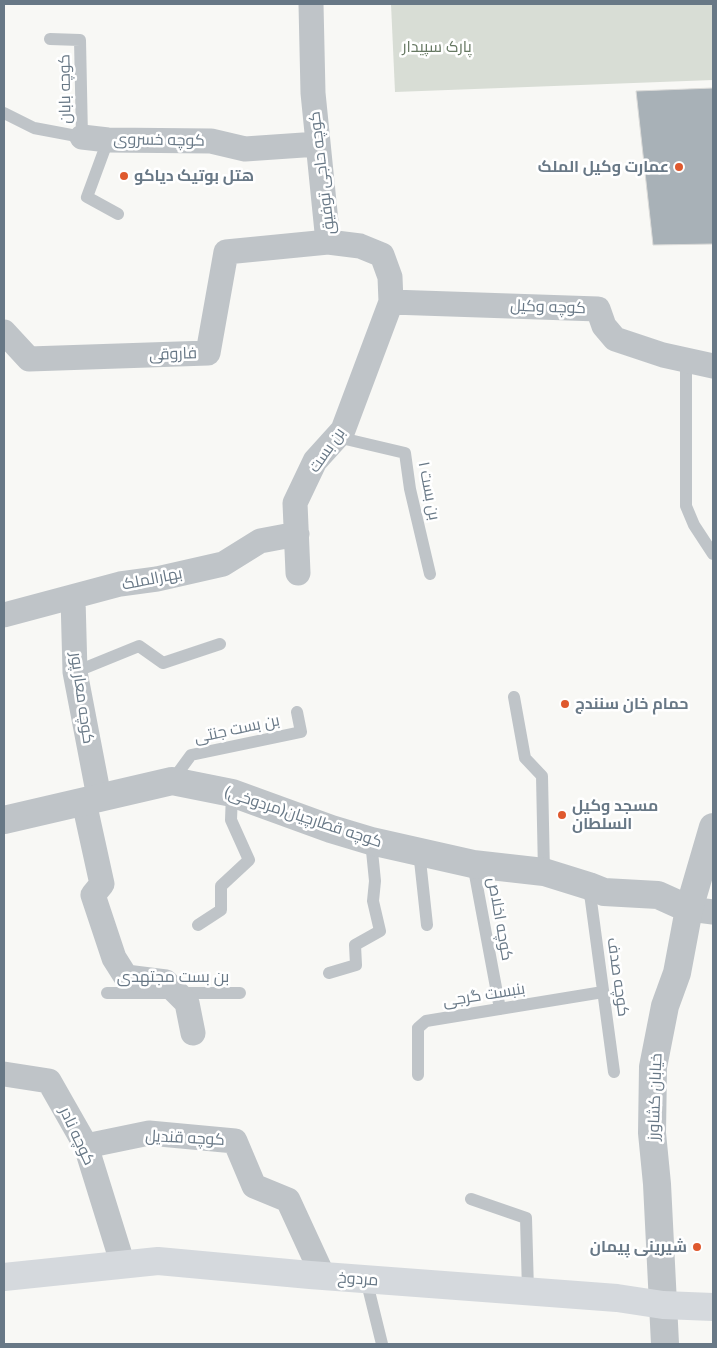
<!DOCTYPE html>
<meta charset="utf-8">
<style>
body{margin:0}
#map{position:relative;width:717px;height:1348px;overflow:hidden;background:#f8f8f5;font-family:"Public Sans",sans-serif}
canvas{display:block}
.frame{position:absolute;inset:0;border:5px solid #687886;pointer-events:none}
</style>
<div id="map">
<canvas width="717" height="1348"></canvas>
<div class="frame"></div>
</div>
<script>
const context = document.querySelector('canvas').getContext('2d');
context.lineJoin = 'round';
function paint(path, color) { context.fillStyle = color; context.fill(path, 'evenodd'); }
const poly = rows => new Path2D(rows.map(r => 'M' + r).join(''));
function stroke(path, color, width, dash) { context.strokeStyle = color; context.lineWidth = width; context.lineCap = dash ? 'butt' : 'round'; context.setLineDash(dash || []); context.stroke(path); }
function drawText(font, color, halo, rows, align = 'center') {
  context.font = font + ' "Public Sans",Cairo,sans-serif'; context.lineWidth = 5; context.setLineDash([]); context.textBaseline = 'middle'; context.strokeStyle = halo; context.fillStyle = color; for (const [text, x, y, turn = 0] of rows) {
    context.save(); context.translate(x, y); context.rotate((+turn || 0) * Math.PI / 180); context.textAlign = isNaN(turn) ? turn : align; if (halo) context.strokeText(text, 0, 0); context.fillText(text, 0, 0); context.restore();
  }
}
const green = poly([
 [391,4,713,4,713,80,395,92]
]);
const building = poly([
 [713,88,713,244,653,245,636,91,713,88]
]);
const service = poly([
 [4,113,34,128,82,137,80,40,50,39],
 [108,140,87,197,118,214],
 [686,360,686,506,694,525,713,554],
 [337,437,405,453,410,489,430,574],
 [75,672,139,646,163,663,220,644],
 [514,697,525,758,542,776,544,872],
 [172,781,191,755,301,732,297,712],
 [419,851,427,925],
 [473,864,500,1009],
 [589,886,614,1072],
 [198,925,221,910,221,886,249,860,231,820,232,793],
 [329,973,356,965,355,945,380,931,373,901,375,881,371,841],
 [107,993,240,993],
 [418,1075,418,1028,426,1021,603,992],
 [471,1199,526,1218,528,1291],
 [366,1279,382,1344]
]);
const minor = poly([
 [82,137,108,140,211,141,245,149,318,144],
 [391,302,598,309,604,326,615,339,663,355,713,366],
 [4,332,29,359,208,353,226,252,328,242],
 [298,573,295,503,315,461,343,430,391,302,390,277,382,255,360,246,328,242,313,93,311,4],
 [73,598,75,672,99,797],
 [4,615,120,584,157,579,223,564,260,541,297,534],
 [84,802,102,884,93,895,114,958,126,977,166,982,187,1003,193,1033],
 [689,909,713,912],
 [4,1074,49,1081,86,1146,123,1265],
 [86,1146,149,1133,235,1141,254,1186,288,1200,323,1276]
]);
const tertiary = poly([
 [4,820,172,781,232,793,331,829,371,841,473,864,544,872,589,886,604,892,658,895,689,909],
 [665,1344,657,1184,652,1133,653,1067,665,1006,677,973,689,909,713,827]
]);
const secondary = poly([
 [4,1277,158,1261,310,1275,617,1298,663,1305,713,1307]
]);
const markers = [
 [679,167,5,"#df592e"],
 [124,176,5,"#df592e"],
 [565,704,5,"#df592e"],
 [562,815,5,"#df592e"],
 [697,1247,5,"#df592e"]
];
const parkNames = [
 ["پارک سپیدار",437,47]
];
const streetNames = [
 ["کوچه بابان",65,89,-91],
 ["کوچه خسروی",159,140,1],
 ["کوچه حاجی توفیق",322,173,-97],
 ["کوچه وکیل",548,307,2],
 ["فاروقی",173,354,-2],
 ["بن بست",327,450,-55],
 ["بن بست ۱",429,491,79],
 ["بهارالملک",152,579,-11],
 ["کوچه معار پور",82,698,82],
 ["بن بست جنتی",237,729,-12],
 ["کوچه قطارچیان(مردوخی)",303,817,18],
 ["کوچه اخلاص",500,919,80],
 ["بن بست مجتهدی",173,977],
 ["کوچه صدف",618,977,82],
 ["بنبست گرجی",484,995,-9],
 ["خیابان کشاورز",655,1097,-88],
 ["کوچه نادر",77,1136,65],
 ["کوچه قندیل",185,1138,3],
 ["مردوخ",358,1279,4]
];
const poiNames = [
 ["عمارت وکیل الملک",669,167,"right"],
 ["هتل بوتیک دیاکو",134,176],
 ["حمام خان سنندج",575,704],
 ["مسجد وکیل",572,806],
 ["السلطان",572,824],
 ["شیرینی پیمان",687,1247,"right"]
];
paint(green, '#d8ddd5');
paint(building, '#a8b1b7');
stroke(building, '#dadad8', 1);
stroke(service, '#bfc4c8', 12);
stroke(minor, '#bfc4c8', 25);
stroke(tertiary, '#bfc4c8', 28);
stroke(secondary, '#d5d9dd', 28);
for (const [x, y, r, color] of markers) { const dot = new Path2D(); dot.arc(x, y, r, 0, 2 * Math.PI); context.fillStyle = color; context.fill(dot); stroke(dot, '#fff', 2); }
drawText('16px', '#667862', '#fff', parkNames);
drawText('16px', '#687886', '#fff', streetNames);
drawText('bold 16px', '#687886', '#fff', poiNames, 'left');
</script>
